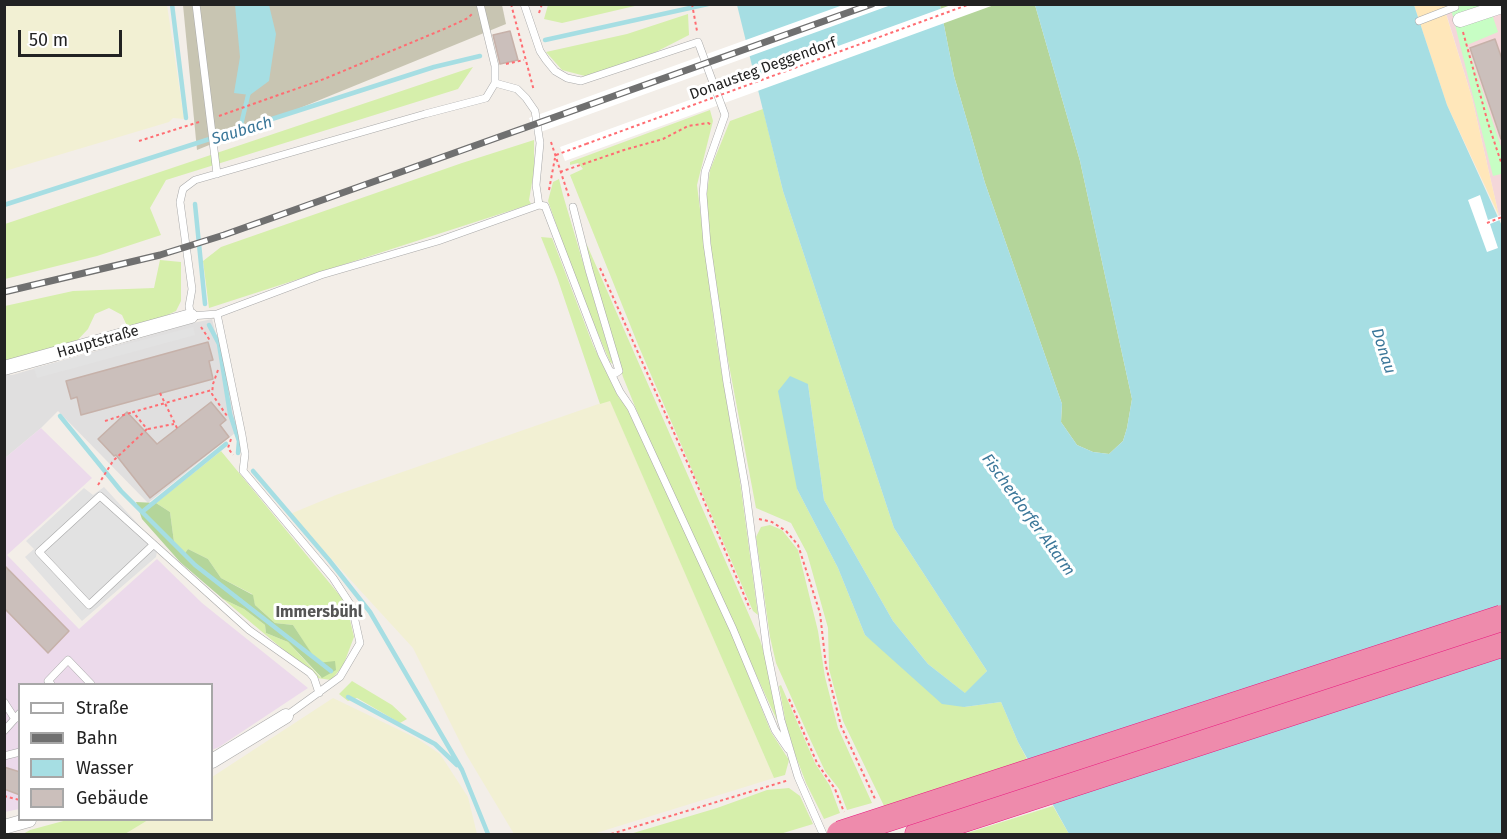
<!DOCTYPE html>
<meta charset="utf-8">
<style>
body{margin:0}
#map{position:relative;width:1507px;height:839px;overflow:hidden;background:#f3eee8;font-family:"Fira Sans",sans-serif}
canvas{display:block}
.frame{position:absolute;inset:0;border:6px solid #222;pointer-events:none}
.legend{position:absolute;left:18px;top:683px;width:195px;height:138px;box-sizing:border-box;background:#fff;border:2px solid #a7a7a7;margin:0;padding:8px 10px;list-style:none;font-size:18px;color:#222}
.legend li{display:flex;align-items:center;gap:12px;height:30px}
.legend b{width:30px;border:2px solid #a7a7a7}
.scale{position:absolute;left:18px;top:30px;width:104px;height:27px;box-sizing:border-box;border:3px solid #222;border-top:0;padding-left:8px;font-size:18px;line-height:21px;white-space:nowrap;color:#222;-webkit-text-stroke:4px #fff;paint-order:stroke}
</style>
<div id="map">
<canvas width="1507" height="839"></canvas>
<div class="frame"></div>
<ul class="legend">
<li><b style="height:8px;background:#fff"></b>Straße</li>
<li><b style="height:8px;background:#707070"></b>Bahn</li>
<li><b style="height:16px;background:#a6dee3"></b>Wasser</li>
<li><b style="height:16px;background:#cbbfbb"></b>Gebäude</li>
</ul>
<div class="scale">50 m</div>
</div>
<script>
const context = document.querySelector('canvas').getContext('2d');
context.lineJoin = 'round';
function paint(path, color) { context.fillStyle = color; context.fill(path, 'evenodd'); }
const poly = rows => new Path2D(rows.map(r => 'M' + r).join(''));
function stroke(path, color, width, dash) { context.strokeStyle = color; context.lineWidth = width; context.lineCap = dash ? 'butt' : 'round'; context.setLineDash(dash || []); context.stroke(path); }
function drawText(font, color, halo, rows, align = 'center') {
  context.font = font + ' "Fira Sans",sans-serif'; context.lineWidth = 6; context.setLineDash([]); context.textBaseline = 'middle'; context.strokeStyle = halo; context.fillStyle = color; for (const [text, x, y, turn = 0] of rows) {
    context.save(); context.translate(x, y); context.rotate((+turn || 0) * Math.PI / 180); context.textAlign = isNaN(turn) ? turn : align; if (halo) context.strokeText(text, 0, 0); context.fillText(text, 0, 0); context.restore();
  }
}
const residential = poly([
 [212,319,240,429,148,503,58,411,41,428,5,458,5,374,12,375,193,323]
]);
const commercial = poly([
 [1472,5,1502,5,1502,214,1499,216,1472,98,1446,13]
]);
const industrial = poly([
 [41,428,92,478,7,555,79,629,157,559,202,603,308,688,219,747,212,750,212,684,20,684,19,809,5,812,5,458]
]);
const construction = poly([
 [183,5,502,5,506,24,197,150]
]);
const farmland = poly([
 [5,4,167,5,184,119,173,118,169,122,5,171],
 [610,400,774,778,593,834,514,834,466,754,413,648,290,514,336,495],
 [333,698,418,739,440,754,468,797,477,834,125,834,148,820,212,820,212,777]
]);
const grass = poly([
 [548,5,548,4,639,5,562,23,544,19],
 [688,14,689,35,648,56,585,76,562,70,546,52,627,34],
 [473,67,458,89,166,180,150,208,161,235,97,256,5,279,5,224],
 [763,109,783,191,894,528,987,671,966,694,928,664,893,621,824,500,808,384,797,489,838,568,865,635,964,707,1001,702,1018,742,1029,763,885,808,843,721,829,669,828,628,807,553,791,523,756,508,725,344,705,208,710,170,730,121],
 [710,110,713,121,697,185,716,339,739,474,758,615,753,611,639,347,570,175,583,169,578,163,570,165,570,162],
 [534,140,534,171,529,200,531,204,209,308,203,261,221,247,462,163],
 [559,179,563,195,613,364,610,362,579,289,548,201,553,182],
 [541,237,552,238,593,345,619,398,625,404,729,627,771,732,789,760,785,775,774,778,610,401,600,404,557,277],
 [587,245,760,640,767,662,780,727,645,431,623,377,585,246],
 [160,260,181,262,181,301,176,311,161,318,127,326,122,315,109,308,95,314,88,329,73,345,5,363,5,306,73,291,154,288],
 [221,451,346,603,354,637,343,666,331,680,317,678,223,599,244,609,265,625,266,633,288,642,321,678,318,664,293,625,275,623,255,605,252,594,221,578,208,559,188,549,185,553,174,542,170,512,156,503],
 [770,525,782,530,798,550,818,631,825,677,838,728,872,803,847,810,839,789,825,771,810,739,776,663,770,637,756,537,761,527],
 [352,681,392,705,407,719,400,723,357,698,348,701,339,694],
 [781,685,815,763,830,786,840,813,824,819,806,783,795,754,786,724,779,686],
 [789,788,800,796,813,824,780,834,630,834,717,808,767,790],
 [1053,806,1069,834,964,834],
 [67,820,148,820,125,834,23,834,30,830]
]);
const forest = poly([
 [940,5,1035,5,1080,161,1132,399,1127,428,1123,441,1109,454,1093,452,1077,445,1061,422,1062,404,985,183,954,76],
 [136,502,156,503,170,512,174,542,185,553,188,549,208,559,221,578,253,595,255,605,275,623,293,625,318,663,335,661,336,670,322,678,288,642,266,633,265,625,244,609,223,599,180,562,142,519]
]);
const sand = poly([
 [1414,5,1450,5,1452,11,1446,14,1472,98,1499,216,1447,105]
]);
const park = poly([
 [1450,5,1489,5,1498,32,1467,45,1502,150,1502,176,1501,174,1493,176]
]);
const parking = poly([
 [193,327,195,335,37,378,34,368],
 [104,487,158,546,156,557,82,621,25,557,34,549,26,541,84,488,93,495]
]);
const water = poly([
 [235,5,269,5,276,34,269,81,250,95,234,93,240,57],
 [737,5,940,5,954,76,985,183,1062,404,1061,422,1077,445,1093,452,1109,454,1123,441,1127,428,1132,399,1080,161,1035,5,1414,5,1447,105,1502,226,1502,834,1069,834,1018,742,1001,702,964,707,942,704,865,635,838,568,797,489,778,391,790,376,808,384,824,500,893,621,928,664,965,693,987,671,894,528,783,191]
]);
const pier = poly([
 [843,5,891,5,535,134,529,118],
 [951,5,994,5,565,161,560,147],
 [1480,195,1488,220,1502,215,1502,219,1490,224,1498,248,1487,252,1468,200]
]);
const stream = poly([
 [172,4,186,118],
 [545,40,708,4],
 [240,129,249,91],
 [195,204,205,304],
 [4,205,434,67,480,56],
 [209,325,219,344,230,414,239,441,238,453],
 [60,416,121,491,195,565,331,671],
 [253,471,329,560,370,612,462,770,488,834],
 [142,512,226,444],
 [348,697,435,744,457,765]
]);
const building = poly([
 [510,31,518,60,500,64,493,35,510,31],
 [1495,39,1503,62,1503,139,1501,139,1470,48,1495,39],
 [208,342,213,360,209,361,213,379,81,415,77,397,71,399,66,381,208,342],
 [211,402,226,420,220,425,229,437,150,498,116,455,114,456,98,439,127,412,157,444,211,402],
 [4,565,69,631,48,653,4,608,4,565],
 [4,767,20,772,20,795,4,789,4,767]
]);
const path = poly([
 [511,4,534,91],
 [692,4,697,31],
 [539,13,542,4],
 [1463,32,1488,123,1502,165],
 [506,64,524,60],
 [219,116,324,79,444,29,468,18,472,14],
 [139,141,199,122],
 [551,142,569,197],
 [556,155,586,144],
 [560,172,624,150,663,139,688,126,708,123,712,125],
 [549,190,555,158],
 [1487,223,1502,217],
 [600,268,693,475,750,609],
 [201,327,211,342],
 [218,370,213,384,212,394,227,416],
 [160,393,177,428],
 [105,421,133,412],
 [148,429,174,424],
 [231,439,228,448,233,455],
 [98,485,113,461,147,429,133,412,212,390],
 [759,519,772,522,786,531,798,545,820,613,826,666,841,726,876,801],
 [789,699,817,763,835,789,844,812],
 [4,796,20,800],
 [611,834,789,780]
]);
const service = poly([
 [196,4,217,174],
 [480,4,495,66,495,83,486,98,425,114,195,180,183,189,180,202,192,289,189,306,191,316,217,314,321,275,438,241,539,205],
 [524,4,540,51,546,60,555,71,567,78,581,81,698,42,725,115,705,172,703,194,707,244,727,383,745,485,767,651,781,720,798,777,823,834],
 [1419,21,1455,7],
 [495,83,517,89,526,98,535,111,540,143,536,185,539,205,545,206,602,355,620,392,631,408,733,629,775,730,788,749],
 [573,207,589,270,619,371,616,373,610,371],
 [217,314,242,435,245,454,243,471,333,578,352,607,360,643,340,677,286,716],
 [153,545,89,605,39,552,100,496,249,630,310,673,314,678,319,693],
 [51,684,48,681,68,660,91,684],
 [4,702,15,719],
 [4,731,20,713],
 [4,756,20,752]
]);
const minor = poly([
 [1460,20,1502,6],
 [4,368,191,316],
 [212,761,286,716],
 [4,827,29,820]
]);
const motorway = poly([
 [918,834,1502,644]
]);
const rail = poly([
 [4,292,160,255,224,235,872,4]
]);
const pathBridge = poly([
 [586,144,970,4]
]);
const motorwayBridge = poly([
 [840,834,1502,618]
]);
const streetNames = [
 ["Donausteg Deggendorf",763,69,-20],
 ["Hauptstraße",98,342,-16]
];
const waterNames = [
 ["Saubach",242,131,-17],
 ["Donau",1383,351,72],
 ["Fischerdorfer Altarm",1028,515,54]
];
const neighbourhoodNames = [
 ["Immersbühl",319,613]
];
paint(residential, '#e0dfdf');
paint(commercial, '#f4d7da');
paint(industrial, '#ecdaeb');
paint(construction, '#c8c5b2');
paint(farmland, '#f2f0d3');
paint(grass, '#d6efab');
paint(forest, '#b4d59a');
paint(sand, '#ffe7ba');
paint(park, '#c7fec4');
paint(parking, '#e2e2e2');
paint(water, '#a6dee3');
paint(pier, '#fff');
stroke(stream, '#a6dee3', 4.5);
paint(building, '#cbbfbb');
stroke(building, '#c6b1a9', 1.5);
stroke(service, '#a9a9a9', 8);
stroke(minor, '#a9a9a9', 15);
stroke(motorway, '#e91c80', 27);
stroke(path, '#ff6d72', 2, [3, 3]);
stroke(service, '#fff', 7);
stroke(minor, '#fff', 14);
stroke(motorway, '#ee8bac', 26);
stroke(rail, '#707070', 7);
stroke(rail, '#fff', 4.5, [14]);
stroke(motorwayBridge, '#e91c80', 27, []);
stroke(pathBridge, '#ff6d72', 2, [3, 3]);
stroke(motorwayBridge, '#ee8bac', 26);
drawText('15px', '#222', '#fff', streetNames);
drawText('italic 16px', '#3b7799', '#fff', waterNames);
drawText('bold 16px', '#555', '#fff', neighbourhoodNames);
</script>
